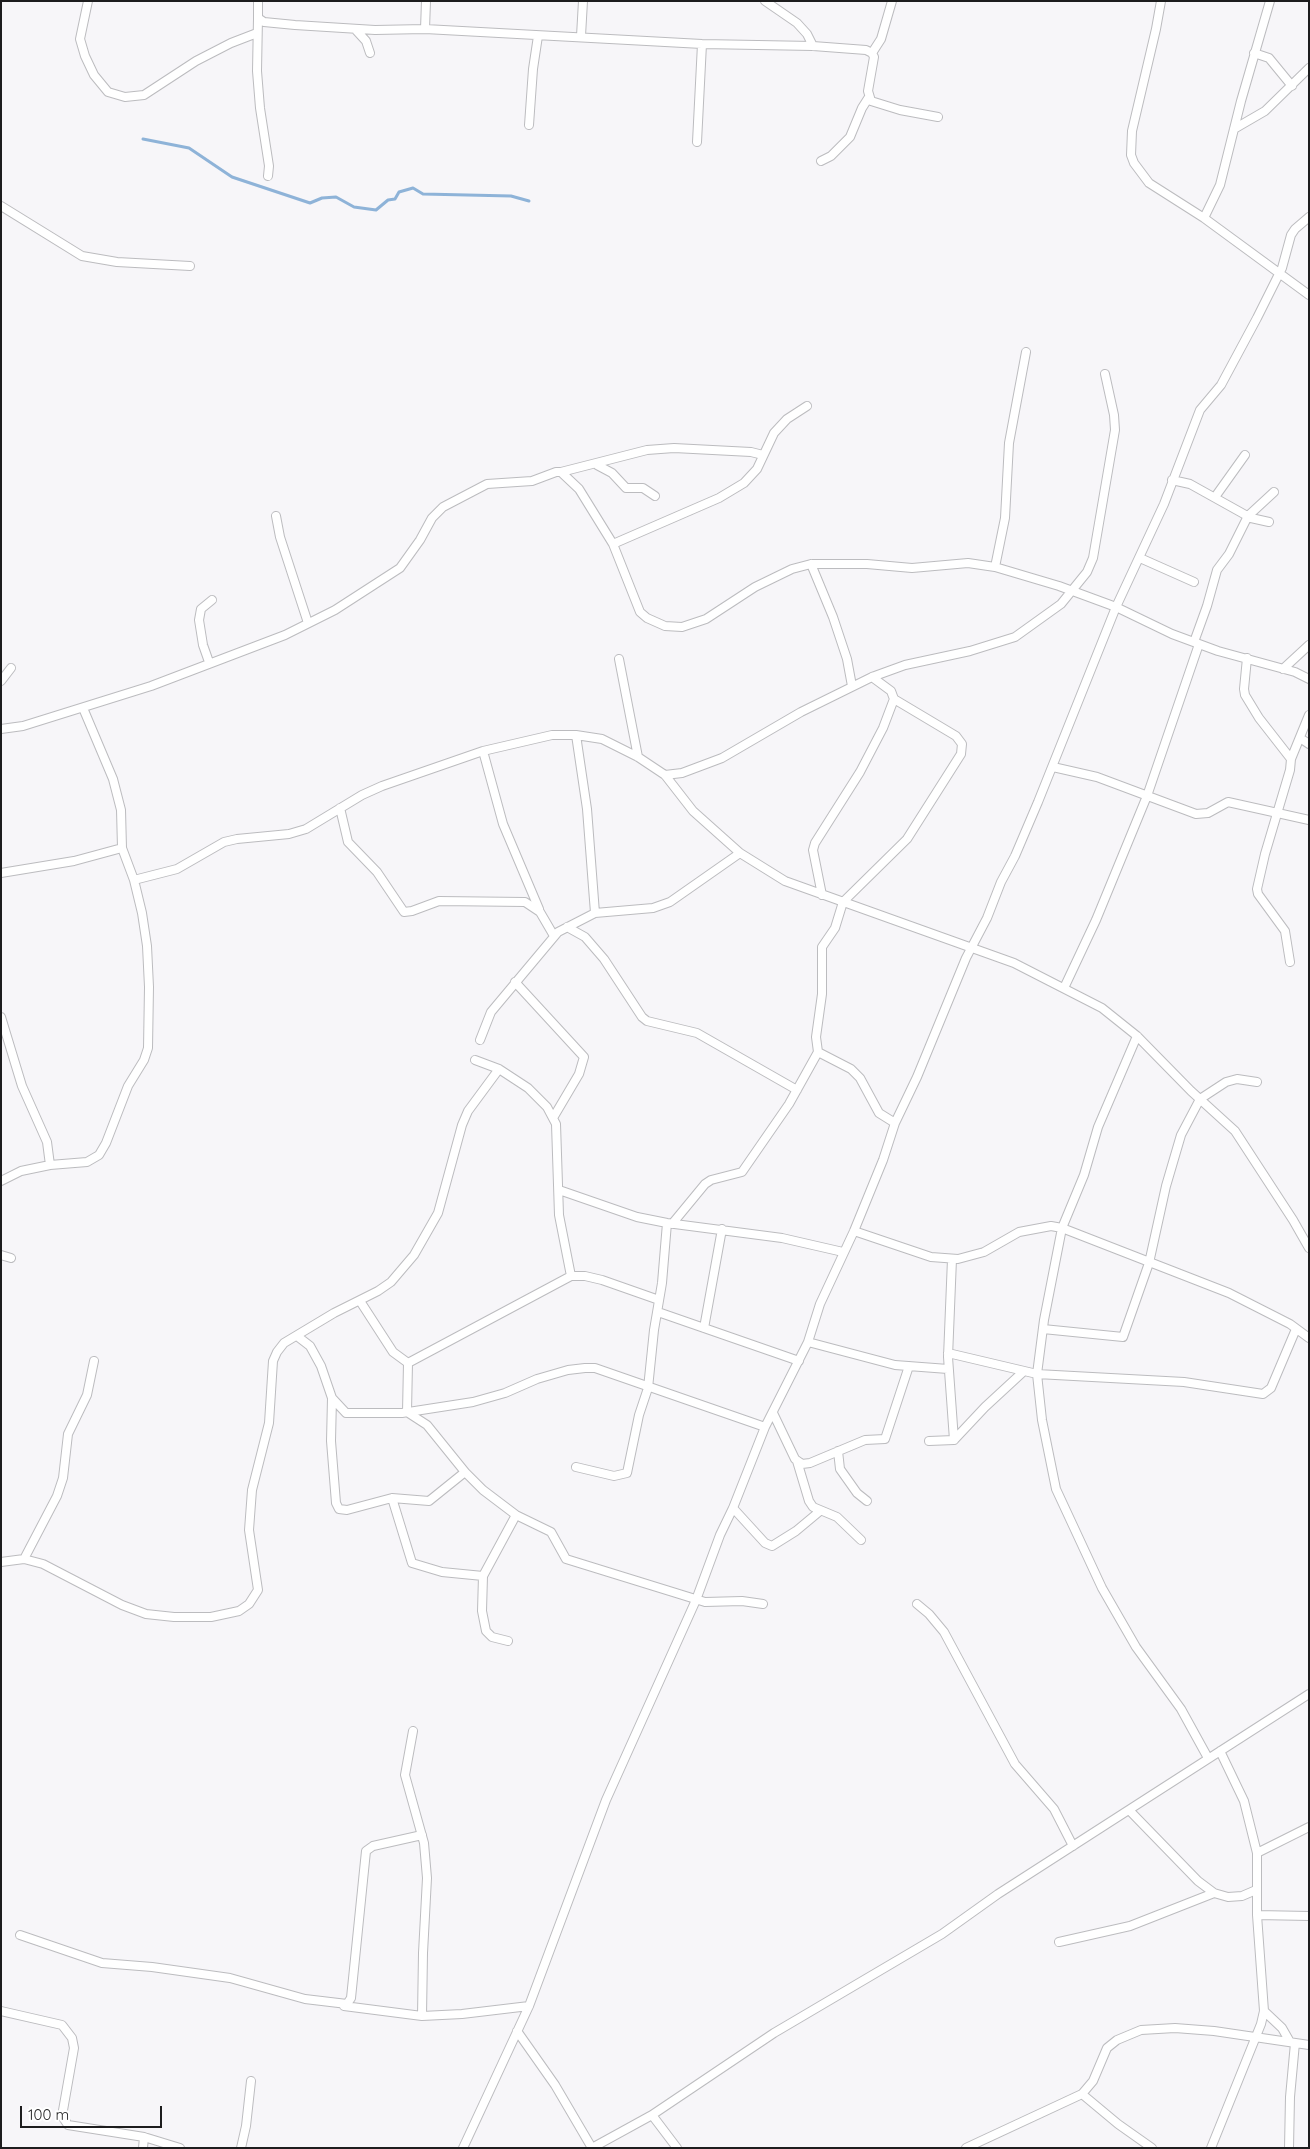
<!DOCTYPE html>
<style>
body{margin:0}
#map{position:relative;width:1310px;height:2149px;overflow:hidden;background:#f7f6f9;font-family:Quicksand,sans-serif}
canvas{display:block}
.frame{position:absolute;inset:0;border:2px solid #1d1d1e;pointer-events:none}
.scale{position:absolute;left:20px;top:2106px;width:142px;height:22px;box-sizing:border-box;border:2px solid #1d1d1e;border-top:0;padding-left:6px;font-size:15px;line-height:18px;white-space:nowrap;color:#1d1d1e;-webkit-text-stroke:4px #fff;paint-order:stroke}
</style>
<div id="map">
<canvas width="1310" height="2149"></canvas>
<div class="frame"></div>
<div class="scale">100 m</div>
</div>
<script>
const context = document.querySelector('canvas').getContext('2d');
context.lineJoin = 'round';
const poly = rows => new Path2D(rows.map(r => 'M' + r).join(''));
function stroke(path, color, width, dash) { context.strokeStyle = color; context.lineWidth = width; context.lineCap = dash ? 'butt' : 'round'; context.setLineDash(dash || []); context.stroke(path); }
const stream = poly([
 [143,139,189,148,232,177,310,203,322,198,336,197,354,207,376,210,388,200,395,199,399,192,413,188,423,194,511,196,529,201]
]);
const minor = poly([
 [88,1,80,39,85,56,94,75,108,92,125,97,144,95,196,61,231,43,257,33],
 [258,1,258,18,264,22,295,25,375,30,425,29,702,44,813,46,866,50,872,53,874,57,868,91,871,101,900,110,938,117],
 [765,1,797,23,807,34,813,46],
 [1161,1,1156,29,1132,131,1131,155,1134,163,1149,183,1204,218,1309,295],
 [258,18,257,71,260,108,269,166,268,176],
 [355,29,366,41,370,53],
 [425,29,426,1],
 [581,36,583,1],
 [872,53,881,39,892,1],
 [1254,53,1269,58,1292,86],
 [529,125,533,69,538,36],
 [1234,129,1265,111,1309,68],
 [697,142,702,44],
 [821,161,831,156,850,137,862,108,869,97],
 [1,206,82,256,117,262,190,266],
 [1204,218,1220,185,1241,101,1270,1],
 [597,465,612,473,626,488,643,488,655,496],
 [561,472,647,450,674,448,751,452,763,455],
 [1172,480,1190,484,1251,518,1269,522],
 [1215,497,1245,455],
 [276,516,280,537,308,623],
 [613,544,719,498,744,483,757,469,774,433,787,419,807,406],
 [1140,558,1194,582],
 [811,564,833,617,847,659,852,686],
 [995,567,1005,518,1009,443,1026,352],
 [1194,642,1207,606,1217,570,1229,554,1248,516,1274,492],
 [1247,658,1244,689,1245,695,1259,718,1291,759,1290,770,1265,854,1257,889,1258,894,1285,931,1290,962],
 [619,659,638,757],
 [209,662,203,645,199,620,201,609,212,600],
 [1283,669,1309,645],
 [1,681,11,668],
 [894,699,956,736,962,744,961,754,907,839,843,902,835,928,822,947,822,994,816,1037,818,1052,851,1069,860,1078,879,1113,895,1123],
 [1,729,23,726,151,686,285,635,335,610,400,568,420,540,432,518,443,507,487,484,532,481,556,472,561,472,579,489,613,544,640,612,647,618,665,626,682,627,706,619,755,587,792,569,811,564,867,564,912,568,968,563,995,567,1059,586,1116,607,1172,634,1218,651,1295,672,1309,679],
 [576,735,587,809,595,913],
 [1300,738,1309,744],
 [483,751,503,824,539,909],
 [1291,759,1309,715],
 [1053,767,1097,777,1196,814,1208,813,1228,802,1309,820],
 [665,775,682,773,722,758,801,712,872,677,905,665,970,651,1015,637,1061,604,1087,572,1093,558,1115,430,1114,415,1105,374],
 [340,808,348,842,377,872,404,912,412,911,439,901,525,902,540,912,554,936],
 [1,873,74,861,122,848],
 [134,880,177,869,224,842,237,839,289,834,306,829,362,795,382,786,483,751,552,735,576,735,602,739,638,757,665,775,693,811,740,853,785,881,1014,963,1102,1008,1137,1036,1191,1091,1235,1131,1293,1220,1309,1248],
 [822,895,813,850,815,843,860,772,883,728,894,699,891,691,872,677],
 [567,927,585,937,604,959,642,1017,647,1021,697,1033,797,1090],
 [515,982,584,1057,579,1074,553,1118],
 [1064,988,1096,920,1147,796,1199,644],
 [1,1017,22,1086,47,1142,50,1165],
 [1137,1036,1098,1127,1084,1175,1062,1228,1044,1320,1037,1374,1042,1420,1056,1489,1102,1588,1136,1647,1181,1709,1208,1758],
 [480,1040,491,1012,558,932,595,913,653,908,670,902,740,853],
 [475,1060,499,1069,528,1088,547,1107,556,1124,559,1215,571,1276],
 [1,1181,21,1171,50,1165,87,1162,99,1155,106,1143,128,1086,144,1060,148,1048,149,987,147,946,142,913,134,880,122,848,121,810,113,779,83,708],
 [559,1190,637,1217,667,1223,782,1238,843,1252],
 [672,1224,705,1184,711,1180,742,1172,789,1104,818,1052],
 [854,1231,931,1257,958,1259,984,1252,1019,1232,1051,1226,1062,1228,1229,1293,1290,1324,1309,1338],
 [1,1255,11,1258],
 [952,1259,948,1357,954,1440],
 [360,1301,393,1352,408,1363,571,1276,585,1276,602,1280,659,1300],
 [658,1312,799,1361],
 [704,1328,722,1229],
 [1043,1329,1123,1337,1149,1263,1166,1186,1181,1135,1200,1099,1226,1082,1237,1079,1257,1082],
 [297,1336,310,1346,321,1366,332,1398,346,1413,402,1413,473,1402,505,1393,537,1379,568,1370,585,1368,595,1368,765,1427],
 [808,1342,895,1365,948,1369],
 [948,1353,1037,1374,1184,1382,1263,1394,1271,1388,1296,1329],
 [408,1363,407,1412,427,1425,465,1472,483,1490,516,1515,551,1532,566,1559,705,1602,742,1601,763,1604],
 [332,1398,331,1441,336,1503,339,1509,347,1510,392,1498,429,1501,465,1472],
 [773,1413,795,1459,802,1464,810,1463,865,1440,885,1439,909,1366],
 [929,1441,954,1440,985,1407,1024,1371],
 [838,1451,840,1469,857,1493,867,1501],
 [797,1461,809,1501,813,1507,837,1517,861,1540],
 [576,1467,614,1476,627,1473,639,1415,648,1388,654,1330,662,1283,667,1223],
 [392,1498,412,1563,442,1572,483,1576],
 [733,1508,765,1543,772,1546,796,1531,820,1511],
 [24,1559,57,1496,63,1478,68,1434,87,1395,94,1361],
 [1,1562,24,1559,43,1564,122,1605,146,1614,174,1617,211,1617,239,1611,249,1604,258,1590,249,1530,252,1490,269,1423,273,1361,277,1352,284,1343,334,1313,378,1291,391,1282,414,1255,438,1213,462,1125,468,1111,499,1069],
 [917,1604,929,1614,944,1632,1015,1764,1054,1809,1073,1846],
 [508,1641,492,1637,486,1631,482,1611,483,1576,516,1515],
 [413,1731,405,1775,424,1843,427,1878,423,1953,422,2016],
 [1129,1810,1198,1881,1214,1893,1228,1897,1242,1896,1256,1890],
 [1257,1853,1309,1827],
 [1257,1915,1309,1916],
 [20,1935,102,1963,152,1967,230,1978,305,1999,347,2004,351,1998,366,1851,373,1846,422,1835],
 [1059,1942,1130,1926,1214,1893],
 [344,2006,422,2016,462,2014,529,2006],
 [1,2011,62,2025,72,2038,74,2048,62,2116,68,2125,144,2137,180,2148],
 [1264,2011,1282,2028,1290,2042],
 [517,2031,555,2085,592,2148],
 [1082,2094,1118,2124,1152,2148],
 [652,2115,677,2148],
 [143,2148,144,2137],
 [241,2148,246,2126,251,2081],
 [463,2148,529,2006,606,1800,696,1600,720,1535,733,1508,765,1427,808,1342,820,1304,854,1231,883,1160,895,1123,917,1077,966,958,987,918,1001,882,1015,856,1038,802,1116,607,1164,504,1200,410,1221,385,1257,318,1282,268,1291,235,1295,229,1309,217],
 [592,2148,652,2115,774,2033,942,1934,998,1894,1309,1694],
 [966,2148,1082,2094,1093,2081,1107,2048,1117,2040,1141,2030,1175,2028,1214,2031,1309,2045],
 [1211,2148,1261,2024,1264,2011,1257,1915,1257,1853,1244,1801,1220,1751],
 [1289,2148,1290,2097,1295,2043]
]);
stroke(stream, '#8eb3d8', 3);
stroke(minor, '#bcbcbf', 10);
stroke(minor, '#fff', 8);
</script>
